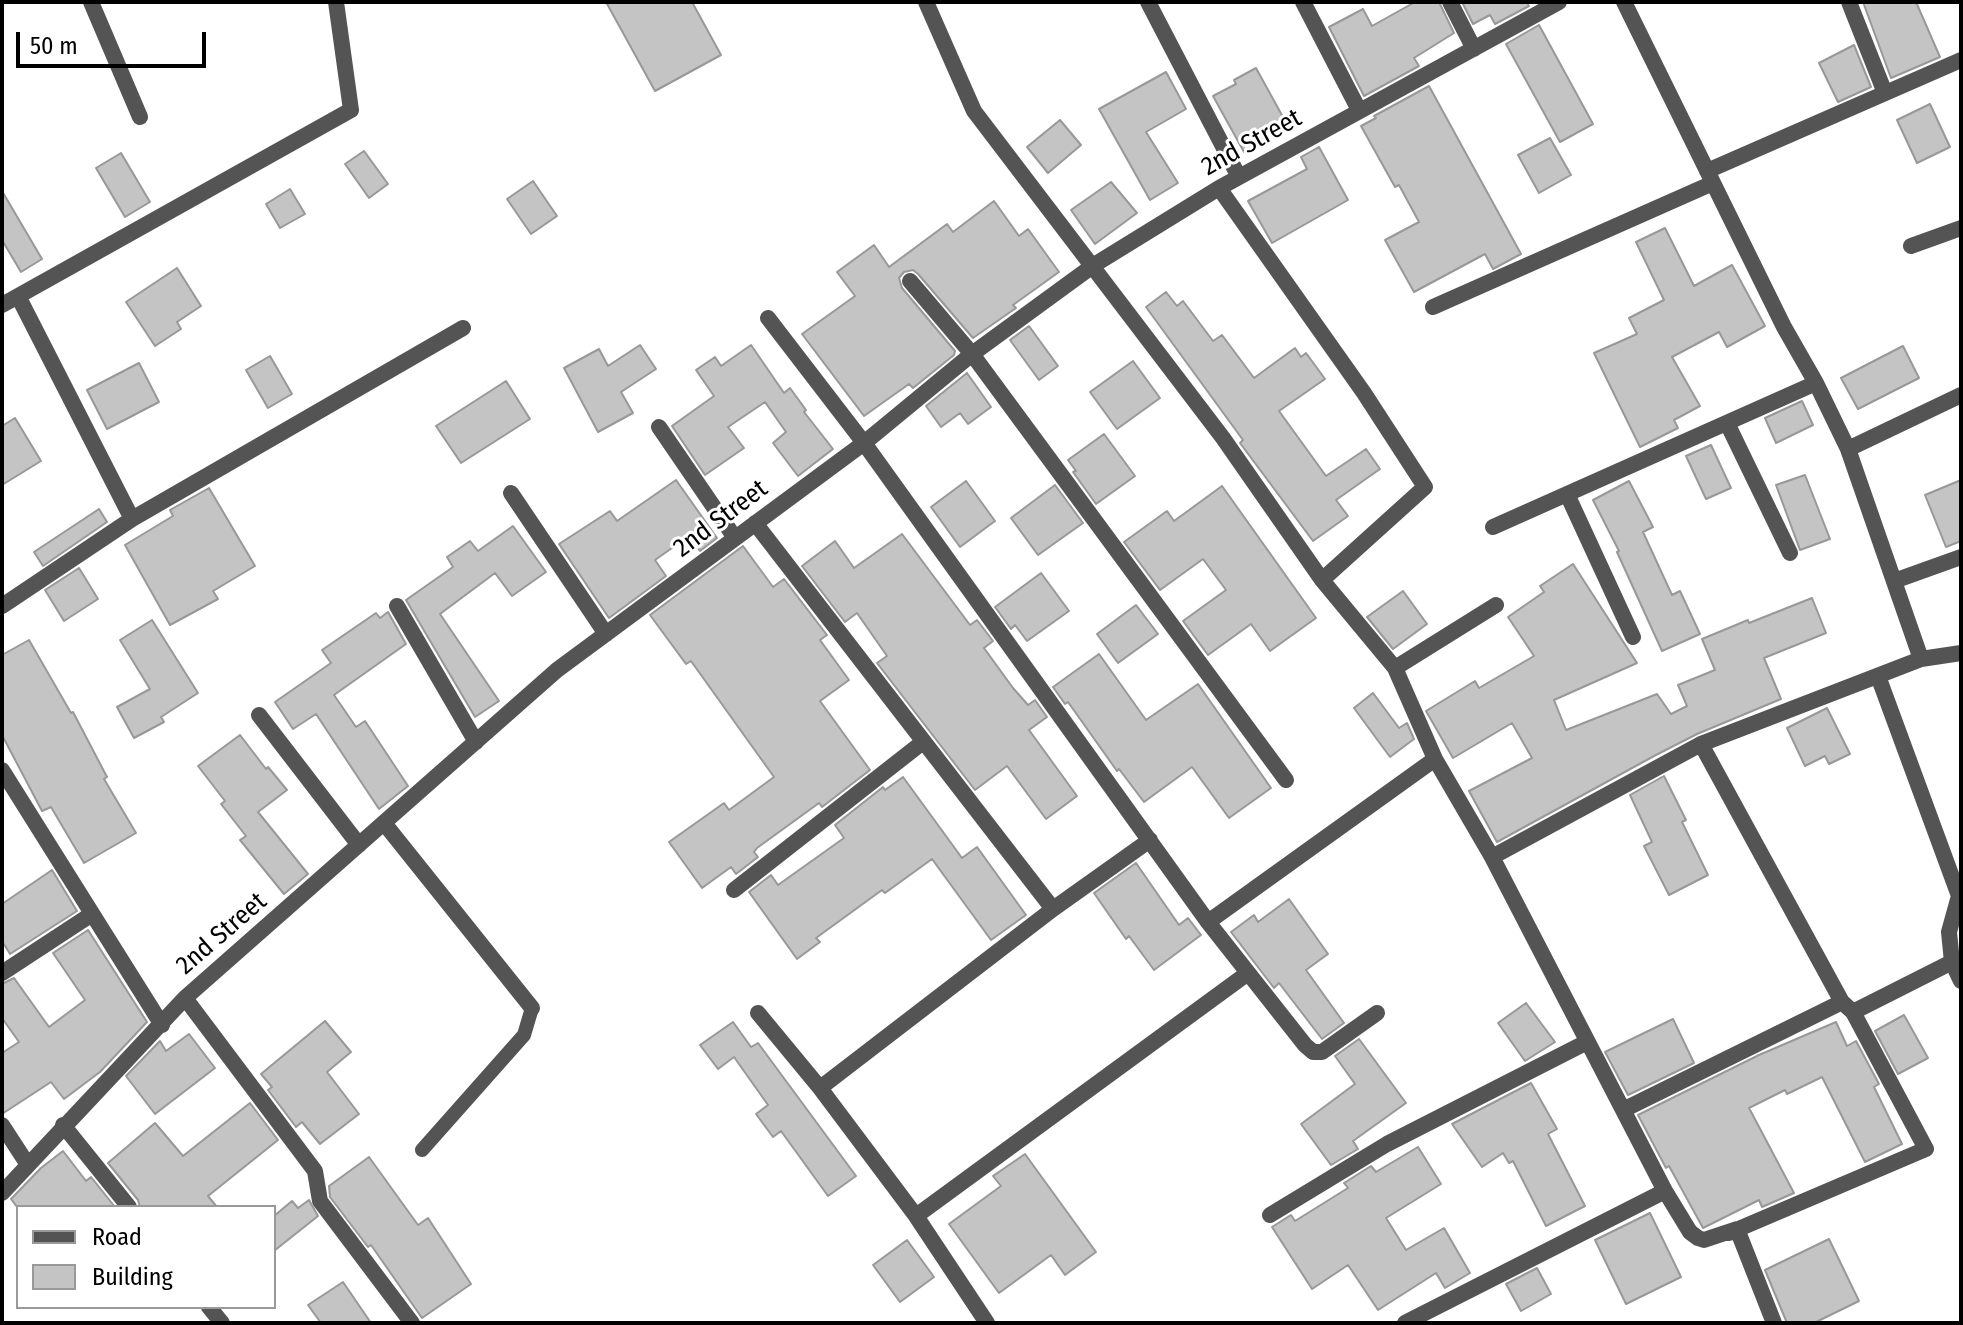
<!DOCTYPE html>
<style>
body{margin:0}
#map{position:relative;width:1963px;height:1325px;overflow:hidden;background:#fff;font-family:"Fira Sans Condensed",sans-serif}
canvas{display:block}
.frame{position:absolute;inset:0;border:4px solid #000;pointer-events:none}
.legend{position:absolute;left:16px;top:1205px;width:260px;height:104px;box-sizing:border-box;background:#fff;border:2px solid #999;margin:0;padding:10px 14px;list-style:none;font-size:24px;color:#000}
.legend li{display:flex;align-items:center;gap:16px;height:40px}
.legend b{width:40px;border:2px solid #999}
.scale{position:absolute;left:16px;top:32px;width:190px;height:36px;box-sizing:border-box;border:4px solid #000;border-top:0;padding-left:10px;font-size:24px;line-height:28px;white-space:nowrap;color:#000;-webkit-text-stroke:6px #fff;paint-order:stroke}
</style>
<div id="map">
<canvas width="1963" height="1325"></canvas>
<div class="frame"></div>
<ul class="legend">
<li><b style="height:10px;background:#545454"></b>Road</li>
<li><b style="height:22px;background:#c4c4c4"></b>Building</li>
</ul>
<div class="scale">50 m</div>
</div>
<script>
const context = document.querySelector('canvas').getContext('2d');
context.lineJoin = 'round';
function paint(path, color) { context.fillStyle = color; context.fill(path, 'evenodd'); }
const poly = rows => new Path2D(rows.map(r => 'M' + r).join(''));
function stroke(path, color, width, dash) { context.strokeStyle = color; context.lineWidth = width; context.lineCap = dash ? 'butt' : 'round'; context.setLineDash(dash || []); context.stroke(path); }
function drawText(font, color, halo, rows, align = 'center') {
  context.font = font + ' "Fira Sans Condensed",sans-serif'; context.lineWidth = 6; context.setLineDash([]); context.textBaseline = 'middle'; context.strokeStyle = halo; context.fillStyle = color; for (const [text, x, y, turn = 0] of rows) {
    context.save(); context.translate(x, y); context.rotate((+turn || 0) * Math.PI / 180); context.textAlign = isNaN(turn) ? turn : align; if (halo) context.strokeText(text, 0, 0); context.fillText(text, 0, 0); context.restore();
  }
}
const building = poly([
 [606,2,692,2,721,55,655,91,606,2],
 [1415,2,1439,2,1454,33,1414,58,1419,66,1364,96,1329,27,1363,9,1372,26,1415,2],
 [1462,2,1526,2,1529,6,1495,24,1490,15,1473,24,1462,2],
 [1863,2,1916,2,1940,57,1891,78,1863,2],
 [1539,25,1593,124,1560,142,1506,44,1539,25],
 [1854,45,1871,87,1838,102,1819,63,1854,45],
 [1256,68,1289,128,1244,152,1213,96,1236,84,1234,80,1256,68],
 [1166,72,1186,109,1146,132,1178,183,1150,200,1099,109,1166,72],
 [1429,86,1521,254,1493,269,1485,254,1414,292,1385,240,1419,222,1399,185,1395,187,1361,126,1376,118,1374,116,1429,86],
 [1930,104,1950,147,1917,163,1897,120,1930,104],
 [1060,120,1081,145,1048,173,1027,147,1060,120],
 [1550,138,1571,175,1539,193,1518,155,1550,138],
 [1319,147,1348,200,1272,243,1248,201,1307,169,1301,157,1319,147],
 [364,151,388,184,369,198,345,164,364,151],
 [121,153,150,202,125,217,96,168,121,153],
 [533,181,557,216,531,234,507,199,533,181],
 [1111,182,1137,213,1095,244,1071,210,1111,182],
 [290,189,305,214,280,228,266,204,290,189],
 [2,191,42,259,21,272,2,240,2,191],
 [994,201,1019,236,1028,229,1059,272,1013,305,1016,308,973,338,918,274,913,270,904,272,899,278,902,288,955,351,954,355,913,388,909,384,864,416,802,334,855,296,837,272,874,245,889,267,947,224,953,232,994,201],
 [1665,228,1694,286,1732,265,1765,326,1727,347,1719,332,1672,357,1700,406,1674,420,1678,428,1640,447,1594,353,1637,334,1629,318,1664,300,1636,242,1665,228],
 [177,268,201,306,177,322,181,329,155,346,126,302,177,268],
 [1166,292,1177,306,1183,301,1213,341,1222,335,1254,378,1295,348,1301,357,1306,353,1325,379,1279,411,1326,476,1366,449,1380,469,1336,500,1348,516,1313,541,1240,443,1243,440,1146,307,1166,292],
 [1029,326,1058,366,1039,380,1010,340,1029,326],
 [640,345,656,369,621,392,633,413,598,432,564,368,599,349,608,366,640,345],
 [751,345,784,393,790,388,806,410,804,412,833,449,798,476,773,443,786,432,765,402,728,427,744,448,705,475,672,426,714,396,696,370,715,357,721,366,751,345],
 [1903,346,1919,378,1858,409,1841,378,1903,346],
 [270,356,292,394,268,408,246,370,270,356],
 [1133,361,1160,398,1117,429,1090,392,1133,361],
 [139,363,159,402,107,429,87,390,139,363],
 [967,373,991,407,968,424,960,413,941,427,926,406,967,373],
 [506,381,530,419,461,463,436,426,506,381],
 [1802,401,1813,425,1776,443,1765,418,1802,401],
 [15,418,41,461,2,485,2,426,15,418],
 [1104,434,1135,476,1096,504,1073,472,1076,471,1068,460,1104,434],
 [1711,445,1731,488,1706,499,1686,456,1711,445],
 [1805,475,1830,539,1800,550,1776,485,1805,475],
 [676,480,717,538,700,551,689,536,655,560,666,576,609,618,559,544,610,511,617,521,676,480],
 [1961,480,1961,541,1946,547,1925,495,1961,480],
 [966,481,995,521,960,547,931,507,966,481],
 [1629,481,1653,527,1643,532,1672,595,1680,591,1700,634,1662,651,1617,552,1619,551,1593,500,1629,481],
 [1055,485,1083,523,1038,555,1011,518,1055,485],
 [1222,486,1316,618,1270,651,1251,624,1208,655,1183,621,1226,590,1203,559,1160,590,1124,542,1167,511,1174,521,1222,486],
 [209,488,255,566,213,591,218,599,170,625,125,545,173,516,170,510,209,488],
 [99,509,107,522,43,566,34,552,99,509],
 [513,526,546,572,512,596,495,573,440,614,499,701,475,717,406,600,453,567,447,557,470,541,478,551,513,526],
 [902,534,970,625,977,620,993,641,984,648,1013,688,1028,705,1035,700,1047,717,1029,730,1077,796,1046,819,1007,766,975,790,877,663,887,656,857,613,845,622,802,566,835,541,854,568,902,534],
 [743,546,773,587,784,579,827,635,820,640,849,680,820,701,870,770,822,807,819,803,757,848,754,852,758,857,736,874,731,867,702,888,669,842,724,803,729,810,774,777,691,661,686,664,650,615,743,546],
 [1573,564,1637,663,1554,700,1566,730,1657,694,1671,714,1687,706,1678,685,1715,670,1702,639,1748,620,1749,623,1812,598,1826,633,1764,658,1781,699,1697,734,1654,756,1497,842,1469,791,1532,758,1512,723,1453,758,1426,711,1475,681,1479,688,1534,656,1508,617,1544,592,1540,586,1573,564],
 [79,568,98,599,64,621,45,590,79,568],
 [1041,573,1069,611,1027,641,1015,625,1011,629,995,607,1041,573],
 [1403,591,1427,624,1393,649,1367,617,1403,591],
 [1136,605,1158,634,1118,663,1097,634,1136,605],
 [388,612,406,644,334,695,356,727,365,721,408,786,379,809,316,714,293,729,275,702,331,663,322,650,376,613,380,618,388,612],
 [152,620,198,693,161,717,164,722,134,738,117,707,150,689,120,640,152,620],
 [29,640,71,713,73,712,107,777,104,779,136,833,84,863,51,807,42,811,2,735,2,655,29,640],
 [1099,654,1146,720,1198,684,1271,788,1229,818,1192,767,1144,802,1119,769,1117,771,1068,702,1065,704,1053,687,1099,654],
 [1373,693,1399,728,1407,723,1414,739,1390,757,1354,708,1373,693],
 [1827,708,1850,754,1829,764,1825,756,1805,766,1787,728,1827,708],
 [240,735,266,769,268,767,287,790,258,812,308,874,284,894,240,840,246,836,221,804,225,801,198,766,240,735],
 [1664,776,1686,820,1682,822,1708,875,1669,895,1644,846,1652,842,1630,795,1664,776],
 [903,777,962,858,977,847,1026,915,991,940,932,859,885,893,882,890,816,938,820,942,797,959,749,892,771,875,778,885,844,838,835,825,883,787,885,790,903,777],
 [1136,863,1179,925,1188,918,1201,935,1154,970,1129,936,1126,939,1094,893,1136,863],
 [52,870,77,911,10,954,2,941,2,904,52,870],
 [1289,899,1328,954,1306,970,1344,1023,1322,1039,1279,983,1274,988,1231,932,1254,915,1258,922,1289,899],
 [88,930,147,1022,100,1072,64,1099,51,1082,2,1114,2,1053,19,1042,2,1018,2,984,14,978,49,1027,85,1000,53,953,88,930],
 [1526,1003,1555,1042,1525,1061,1498,1023,1526,1003],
 [1904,1015,1928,1058,1898,1074,1875,1031,1904,1015],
 [1673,1019,1694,1063,1628,1095,1605,1052,1673,1019],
 [325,1021,351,1052,327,1072,359,1114,320,1144,302,1122,296,1127,268,1090,272,1087,261,1074,325,1021],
 [733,1022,751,1047,758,1043,856,1176,828,1196,781,1131,773,1137,756,1114,768,1105,734,1057,718,1069,700,1045,733,1022],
 [1836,1022,1847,1046,1856,1041,1879,1084,1874,1087,1902,1144,1865,1162,1822,1077,1787,1094,1785,1090,1749,1108,1794,1193,1762,1207,1759,1200,1703,1228,1669,1166,1666,1168,1638,1115,1759,1055,1836,1022],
 [189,1034,215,1068,155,1114,126,1076,160,1041,166,1051,189,1034],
 [1359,1039,1406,1103,1353,1141,1358,1149,1331,1165,1301,1124,1355,1084,1335,1056,1359,1039],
 [1531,1083,1557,1129,1548,1134,1585,1206,1546,1226,1513,1161,1509,1163,1503,1153,1482,1167,1452,1124,1531,1083],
 [250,1103,278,1140,208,1196,217,1207,140,1207,138,1200,108,1163,155,1123,183,1156,250,1103],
 [1418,1147,1441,1184,1386,1218,1406,1250,1444,1228,1470,1273,1445,1288,1436,1273,1378,1310,1348,1265,1312,1289,1272,1227,1291,1215,1295,1221,1348,1188,1344,1183,1371,1166,1376,1172,1418,1147],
 [63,1151,86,1181,91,1177,115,1207,17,1207,11,1199,41,1168,63,1151],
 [1025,1154,1096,1252,1065,1275,1051,1255,999,1293,949,1224,1001,1186,993,1176,1025,1154],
 [369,1157,418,1225,428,1218,471,1284,422,1318,371,1245,368,1247,330,1197,329,1186,369,1157],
 [309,1200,318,1216,274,1251,274,1216,292,1201,298,1208,309,1200],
 [1650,1213,1681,1277,1626,1304,1595,1240,1650,1213],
 [1829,1239,1859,1301,1814,1323,1787,1323,1765,1270,1829,1239],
 [907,1240,934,1277,900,1302,873,1265,907,1240],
 [1537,1268,1551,1294,1521,1311,1506,1284,1537,1268],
 [343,1282,371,1323,321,1323,308,1305,343,1282]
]);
const lane = poly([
 [422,1150,524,1035,532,1008]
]);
const street = poly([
 [91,2,140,117],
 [926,2,974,111,1223,438,1322,580,1395,668,1435,759,1492,857,1665,1191,1690,1232,1698,1238,1704,1240,1737,1229,1774,1323],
 [1148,2,1239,177],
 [1303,2,1359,110],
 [1450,2,1474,49],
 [1624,2,1784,327,1816,383,1848,449,1921,659],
 [1849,2,1885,93],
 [1707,171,1961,60],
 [1219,188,1364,393,1425,487,1322,580],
 [1911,246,1961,228],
 [910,281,972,354,1286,780],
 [18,296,132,519],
 [2,305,351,110,336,2],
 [1433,307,1713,183],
 [768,318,864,443,1208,922,1305,1045,1313,1052,1322,1052,1377,1013],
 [1727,423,1790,553],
 [659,427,735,538],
 [1848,449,1961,395],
 [511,493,606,634],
 [1567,494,1633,637],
 [755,523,1053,909],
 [1493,527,1816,383],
 [1894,581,1961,557],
 [2,606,132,519,463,328],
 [397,606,476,742],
 [1395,668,1496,605],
 [1878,676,1959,896,1949,932,1952,962,1961,981],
 [259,715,359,845],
 [1701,744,1842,1002,1853,1012,1926,1149,1729,1233],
 [2,770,162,1025],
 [384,823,532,1008],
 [1492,857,1701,744,1921,659,1961,653],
 [734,890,923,742],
 [1208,922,1435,759],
 [2,973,92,914],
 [185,998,315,1171,320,1201,412,1323],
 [1853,1012,1952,962],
 [758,1013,820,1088,916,1216,987,1323],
 [820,1088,1053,909,1150,840],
 [1623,1110,1842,1002],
 [2,1125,28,1165],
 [63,1125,129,1207],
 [2,1193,185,998,557,670,864,443,972,354,1094,265,1219,188,1559,2],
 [1270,1215,1387,1144,1587,1042],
 [916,1216,1248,973],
 [209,1307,222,1323],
 [1405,1323,1665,1191]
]);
const streetNames = [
 ["2nd Street",1252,143,-29],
 ["2nd Street",721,519,-37],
 ["2nd Street",222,934,-41]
];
paint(building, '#c4c4c4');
stroke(building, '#989898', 2);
stroke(lane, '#545454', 14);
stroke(street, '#545454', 16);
drawText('26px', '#000', '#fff', streetNames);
</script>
